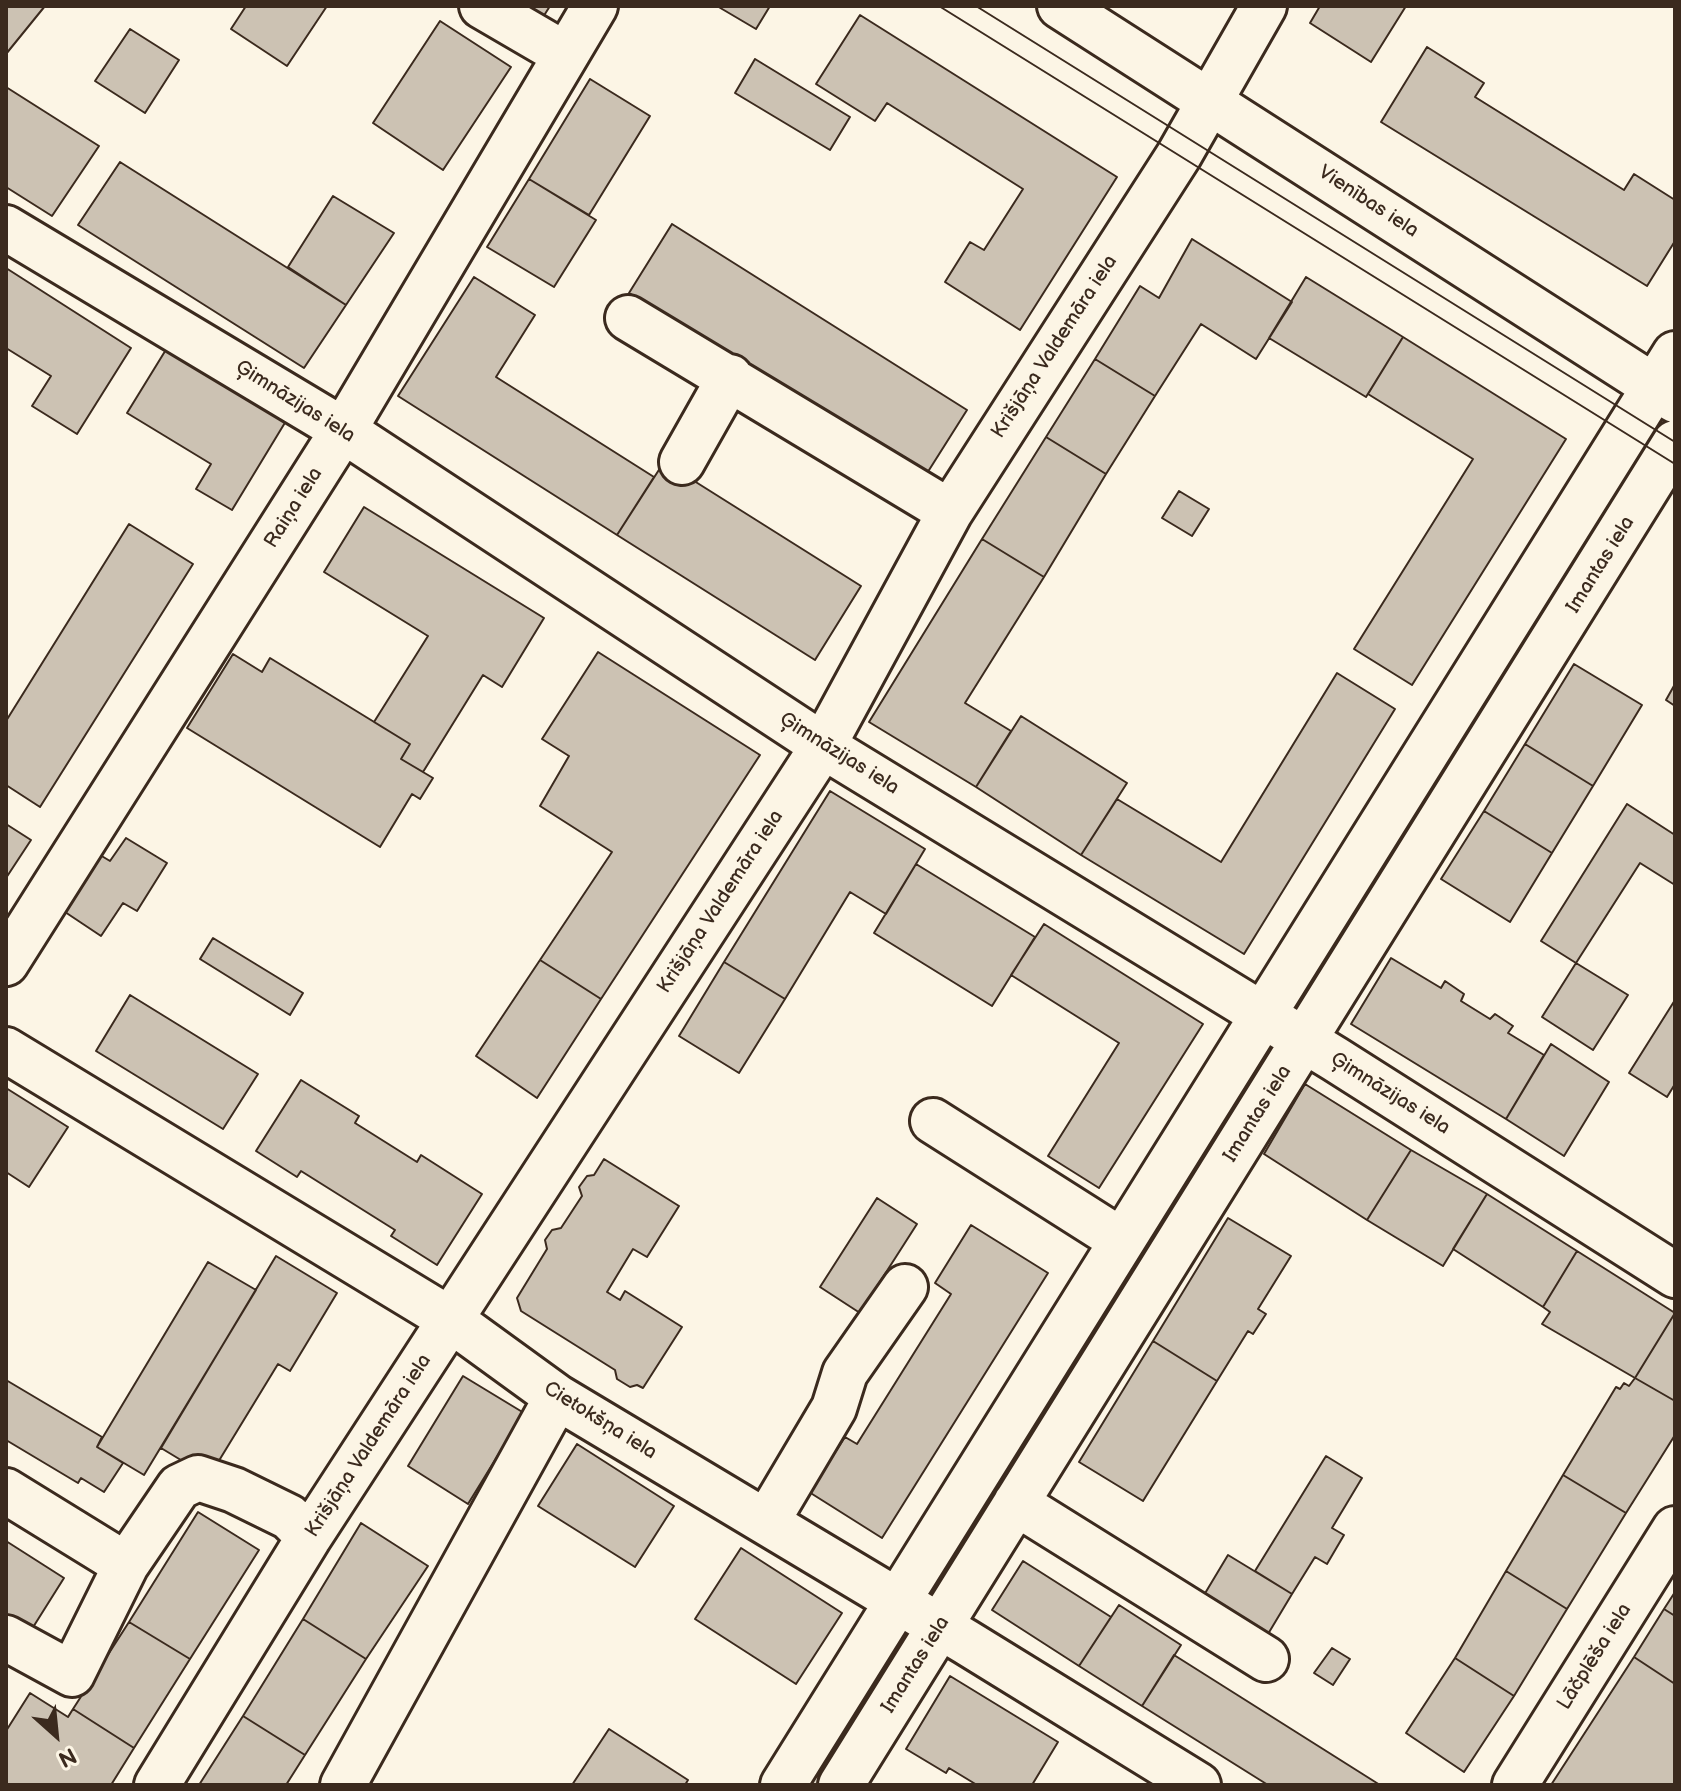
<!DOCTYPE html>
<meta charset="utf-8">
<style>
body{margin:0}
#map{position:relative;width:1681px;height:1791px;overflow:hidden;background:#fcf5e5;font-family:"Balsamiq Sans",sans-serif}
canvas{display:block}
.frame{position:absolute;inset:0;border:8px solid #3b2a1e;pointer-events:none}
.north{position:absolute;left:16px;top:1695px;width:80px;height:80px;-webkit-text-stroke:6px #fcf5e5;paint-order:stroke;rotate:153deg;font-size:22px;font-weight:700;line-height:32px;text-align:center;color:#3b2a1e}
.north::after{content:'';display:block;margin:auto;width:28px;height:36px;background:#3b2a1e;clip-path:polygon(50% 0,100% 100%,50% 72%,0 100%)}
</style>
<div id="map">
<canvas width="1681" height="1791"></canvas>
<div class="frame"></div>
<div class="north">N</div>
</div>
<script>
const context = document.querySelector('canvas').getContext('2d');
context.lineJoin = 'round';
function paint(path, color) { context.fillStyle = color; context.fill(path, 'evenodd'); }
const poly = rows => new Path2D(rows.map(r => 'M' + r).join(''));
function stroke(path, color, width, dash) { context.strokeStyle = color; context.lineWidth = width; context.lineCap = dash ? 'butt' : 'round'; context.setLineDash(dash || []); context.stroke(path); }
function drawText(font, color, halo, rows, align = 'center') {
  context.font = font + ' "Balsamiq Sans",sans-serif'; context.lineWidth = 6; context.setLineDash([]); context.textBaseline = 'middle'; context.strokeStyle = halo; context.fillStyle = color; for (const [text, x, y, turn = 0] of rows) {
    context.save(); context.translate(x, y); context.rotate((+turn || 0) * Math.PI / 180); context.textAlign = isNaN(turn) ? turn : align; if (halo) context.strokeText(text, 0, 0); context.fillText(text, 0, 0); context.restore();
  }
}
const green = poly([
 [1242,1086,1252,1092,960,1558,950,1551],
 [872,1676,884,1683,820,1785,804,1785]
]);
const building = poly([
 [6,6,45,6,6,54,6,6],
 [246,6,327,6,287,66,231,29,246,6],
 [507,6,550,6,538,25,507,6],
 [717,6,770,6,756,29,717,6],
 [1320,6,1406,6,1371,62,1310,23,1320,6],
 [860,15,1117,177,1020,330,945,282,970,242,984,250,1023,189,887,103,875,121,816,84,860,15],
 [440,21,511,67,443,170,373,123,440,21],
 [130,29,179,60,145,113,95,81,130,29],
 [1427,47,1484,83,1475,97,1624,190,1634,174,1675,200,1675,241,1647,286,1381,122,1427,47],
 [755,59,850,117,830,150,735,93,755,59],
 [590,79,650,116,589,215,529,179,590,79],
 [6,87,99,146,52,216,6,187,6,87],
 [120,162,346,305,304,368,78,225,120,162],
 [529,179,596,220,554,287,487,247,529,179],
 [333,196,394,233,346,305,288,267,333,196],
 [672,224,967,410,924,478,629,293,672,224],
 [1192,239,1292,302,1256,359,1201,324,1155,396,1095,359,1140,286,1159,298,1192,239],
 [6,268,131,348,77,434,32,406,51,376,6,348,6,268],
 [474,277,535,315,496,377,654,477,617,535,398,396,474,277],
 [1306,277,1403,337,1366,397,1269,338,1306,277],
 [1403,337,1566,439,1412,685,1354,649,1473,459,1368,394,1403,337],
 [167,348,286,421,232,510,196,489,211,464,127,413,167,348],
 [1095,359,1155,396,1106,474,1046,437,1095,359],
 [1046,437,1106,474,1044,577,982,539,1046,437],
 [664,462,861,586,815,660,617,535,664,462],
 [1179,491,1209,509,1192,536,1162,518,1179,491],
 [364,507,544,618,502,687,483,675,423,772,401,759,410,744,374,722,428,636,324,572,364,507],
 [129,524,193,564,40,807,6,785,6,721,129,524],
 [982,539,1044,577,965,703,1011,731,976,787,869,722,982,539],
 [598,652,760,755,601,999,540,960,612,852,540,806,569,756,542,739,598,652],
 [233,654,262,672,270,658,410,744,401,759,433,778,420,799,412,794,380,847,187,728,233,654],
 [1574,664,1642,705,1593,786,1525,744,1574,664],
 [1337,673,1395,709,1244,954,1081,855,1117,799,1221,862,1337,673],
 [1675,684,1675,706,1666,700,1675,684],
 [1021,716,1127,783,1081,855,976,787,1021,716],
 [1525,744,1593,786,1552,853,1484,811,1525,744],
 [830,791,925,849,886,914,850,892,785,999,724,962,830,791],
 [1627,804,1675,835,1675,885,1640,863,1576,963,1541,941,1627,804],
 [1484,811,1552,853,1510,922,1441,879,1484,811],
 [6,824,31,840,6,878,6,824],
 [126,838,167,863,137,911,123,903,101,936,65,912,100,855,110,861,126,838],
 [916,864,1035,937,992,1006,874,933,916,864],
 [1044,924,1203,1024,1099,1188,1048,1156,1119,1043,1011,975,1044,924],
 [213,938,303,993,290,1015,200,959,213,938],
 [1391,958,1441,988,1445,981,1464,994,1461,1001,1490,1019,1495,1014,1513,1026,1508,1033,1544,1055,1506,1119,1351,1024,1391,958],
 [540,960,601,999,537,1098,476,1056,540,960],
 [724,962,785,999,739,1073,679,1036,724,962],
 [1576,963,1628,995,1593,1050,1542,1017,1576,963],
 [130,995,258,1074,223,1129,96,1051,130,995],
 [1675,1000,1675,1084,1667,1097,1629,1073,1675,1000],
 [1551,1044,1609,1082,1564,1156,1506,1119,1551,1044],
 [301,1080,359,1116,355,1123,417,1162,421,1155,482,1194,437,1265,391,1236,395,1230,301,1171,297,1177,256,1151,301,1080],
 [1305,1084,1411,1150,1367,1220,1264,1154,1305,1084],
 [6,1088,68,1127,29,1187,6,1172,6,1088],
 [1411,1150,1487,1194,1443,1266,1367,1220,1411,1150],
 [604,1159,679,1206,647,1257,633,1249,607,1292,620,1300,625,1291,682,1327,643,1388,637,1385,630,1387,617,1379,615,1370,521,1311,517,1298,547,1249,545,1240,552,1230,561,1228,582,1196,579,1187,587,1176,594,1175,604,1159],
 [1487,1194,1577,1251,1543,1307,1453,1249,1487,1194],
 [877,1198,917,1224,860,1313,820,1287,877,1198],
 [1228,1218,1291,1256,1258,1309,1266,1314,1253,1334,1248,1331,1217,1381,1153,1341,1228,1218],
 [971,1225,1048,1273,882,1538,809,1492,845,1437,857,1444,951,1294,935,1283,971,1225],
 [1577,1251,1675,1313,1635,1378,1542,1324,1550,1312,1543,1307,1577,1251],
 [276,1256,337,1293,290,1371,278,1364,209,1477,161,1448,276,1256],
 [208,1262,256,1290,144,1475,97,1447,208,1262],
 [1675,1313,1675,1401,1635,1378,1675,1313],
 [1153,1341,1217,1381,1143,1501,1079,1462,1153,1341],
 [463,1376,524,1413,468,1504,408,1466,463,1376],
 [1635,1378,1675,1401,1675,1435,1626,1513,1563,1475,1616,1387,1620,1389,1624,1383,1629,1386,1635,1378],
 [6,1380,102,1437,97,1447,123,1463,104,1492,81,1478,78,1483,6,1440,6,1380],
 [577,1444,674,1506,635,1567,538,1506,577,1444],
 [1326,1456,1362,1478,1332,1528,1344,1535,1327,1564,1315,1557,1292,1594,1255,1571,1326,1456],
 [1563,1475,1626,1513,1567,1609,1506,1571,1563,1475],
 [198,1512,259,1550,190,1659,129,1622,198,1512],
 [361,1523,428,1566,366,1659,303,1619,361,1523],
 [6,1541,64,1578,25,1640,6,1628,6,1541],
 [741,1548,842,1613,796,1684,695,1619,741,1548],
 [1228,1555,1292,1594,1265,1639,1201,1600,1228,1555],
 [1023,1561,1111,1617,1079,1666,992,1610,1023,1561],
 [1506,1571,1567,1609,1514,1696,1455,1658,1506,1571],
 [1675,1592,1675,1616,1664,1609,1675,1592],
 [1119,1605,1181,1645,1142,1706,1079,1666,1119,1605],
 [1664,1609,1675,1616,1675,1684,1634,1657,1664,1609],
 [303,1619,366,1659,305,1755,243,1716,303,1619],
 [129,1622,190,1659,134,1748,73,1709,129,1622],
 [1332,1648,1350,1659,1333,1685,1314,1673,1332,1648],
 [1174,1655,1380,1785,1268,1785,1142,1706,1174,1655],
 [1634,1657,1675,1684,1675,1785,1551,1785,1634,1657],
 [1455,1658,1514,1696,1464,1772,1406,1733,1455,1658],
 [950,1676,1058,1742,1032,1785,977,1785,949,1768,946,1773,906,1749,950,1676],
 [30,1693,68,1717,73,1709,134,1748,111,1785,6,1785,6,1731,30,1693],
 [243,1716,305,1755,286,1785,199,1785,243,1716],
 [609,1729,688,1780,685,1785,572,1785,609,1729]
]);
const minor = poly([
 [482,6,566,55],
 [1060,6,1675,400],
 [6,228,343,430,836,754,1335,1059,1675,1275],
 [628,318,950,512],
 [682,462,730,377],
 [6,963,352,416,595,6],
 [6,1050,451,1320,557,1397,966,1642,1198,1785],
 [933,1121,1122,1241],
 [6,1491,126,1565],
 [1016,1503,1266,1659],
 [767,1521,834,1408,845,1373,905,1287],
 [6,1638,72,1674,126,1565,179,1487,198,1478,234,1490,289,1517,309,1537],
 [157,1785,309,1537,823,746,950,512,1179,155,1264,6],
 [343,1785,557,1397],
 [783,1785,1675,354],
 [841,1785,1675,443],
 [1515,1785,1675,1529]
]);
const tram = poly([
 [939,6,1675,464],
 [976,6,1675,442]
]);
const streetNames = [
 ["Vienības iela",1368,202,33],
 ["Krišjāņa Valdemāra iela",1055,347,-57],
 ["Ģimnāzijas iela",295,402,32],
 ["Raiņa iela",294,508,-58],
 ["Imantas iela",1601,565,-58],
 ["Ģimnāzijas iela",839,754,32],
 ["Krišjāņa Valdemāra iela",721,902,-57],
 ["Ģimnāzijas iela",1390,1094,32],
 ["Imantas iela",1258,1114,-58],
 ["Cietokšņa iela",600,1421,32],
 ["Krišjāņa Valdemāra iela",369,1446,-57],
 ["Lāčplēša iela",1595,1657,-58],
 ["Imantas iela",916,1665,-58]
];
paint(green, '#e0d8c8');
paint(building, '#ccc2b3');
stroke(building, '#3b2a1e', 2);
stroke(minor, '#3b2a1e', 50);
stroke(minor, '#fcf5e5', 44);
stroke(tram, '#3b2a1e', 2);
drawText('20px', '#3b2a1e', '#fcf5e5', streetNames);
</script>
